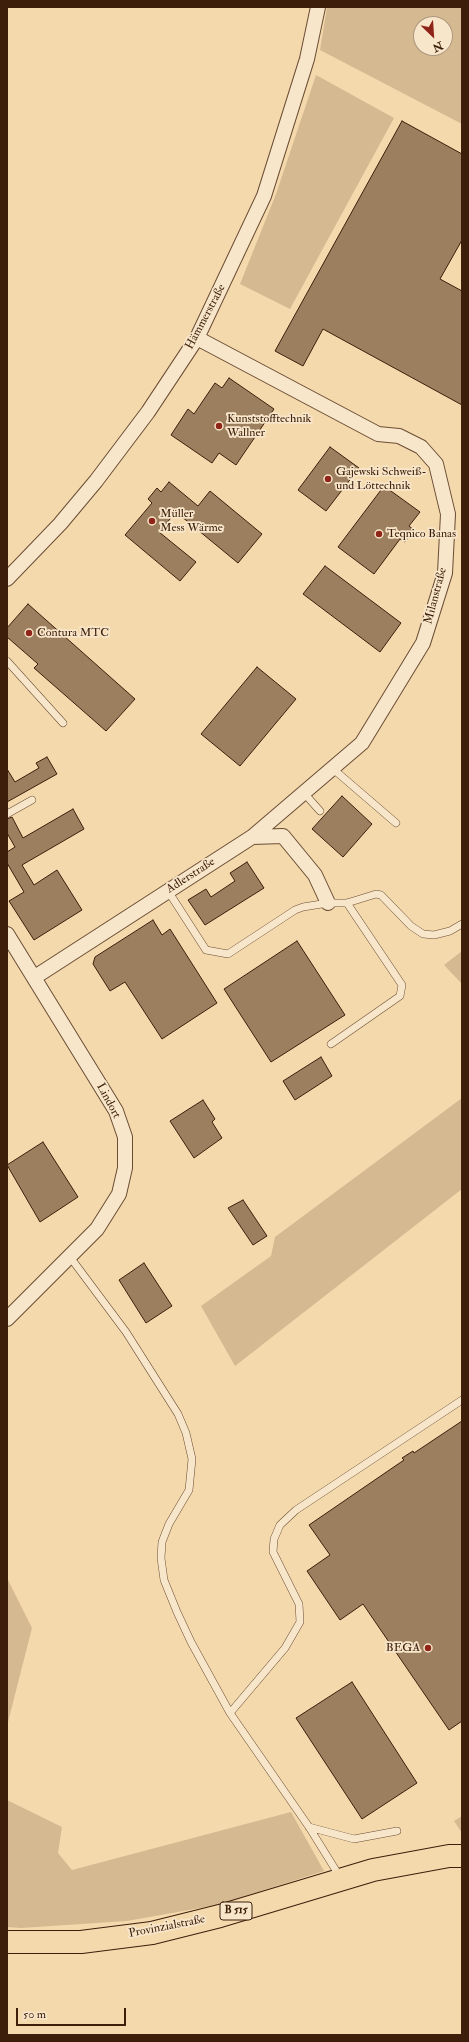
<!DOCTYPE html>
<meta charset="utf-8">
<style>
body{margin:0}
#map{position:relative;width:469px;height:2042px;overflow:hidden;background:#f4d9ad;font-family:"IM FELL Double Pica",serif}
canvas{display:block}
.frame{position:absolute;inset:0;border:8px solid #3c1e0b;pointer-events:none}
.north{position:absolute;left:413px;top:16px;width:40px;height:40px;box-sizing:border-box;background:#f8e6ca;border:1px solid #ad967e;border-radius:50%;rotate:155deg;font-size:11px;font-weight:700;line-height:16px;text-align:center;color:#3c1e0b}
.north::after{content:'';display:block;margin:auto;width:14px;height:18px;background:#8f2418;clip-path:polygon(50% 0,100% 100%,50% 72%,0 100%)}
.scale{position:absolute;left:16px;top:2008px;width:110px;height:18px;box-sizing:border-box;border:2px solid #3c1e0b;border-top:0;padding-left:5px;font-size:12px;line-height:14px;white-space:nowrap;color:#3c1e0b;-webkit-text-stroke:3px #f8e6ca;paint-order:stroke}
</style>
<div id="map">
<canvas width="469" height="2042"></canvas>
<div class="frame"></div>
<div class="north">N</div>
<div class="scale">50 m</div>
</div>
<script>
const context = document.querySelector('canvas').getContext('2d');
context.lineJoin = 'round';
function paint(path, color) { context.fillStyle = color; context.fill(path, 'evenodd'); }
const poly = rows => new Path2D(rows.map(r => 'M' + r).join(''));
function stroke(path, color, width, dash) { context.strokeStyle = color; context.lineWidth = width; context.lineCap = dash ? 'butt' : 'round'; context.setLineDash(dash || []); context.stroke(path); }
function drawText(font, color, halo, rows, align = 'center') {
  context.font = font + ' "IM FELL Double Pica",serif'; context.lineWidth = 3.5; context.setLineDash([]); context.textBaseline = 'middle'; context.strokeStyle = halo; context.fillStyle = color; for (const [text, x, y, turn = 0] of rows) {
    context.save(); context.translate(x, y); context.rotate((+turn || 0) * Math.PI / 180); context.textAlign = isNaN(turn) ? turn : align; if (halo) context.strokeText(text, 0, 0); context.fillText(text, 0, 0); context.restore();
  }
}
const green = poly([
 [327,7,462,7,462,124,320,50],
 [421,24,445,24,445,48,421,48],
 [316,75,394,118,290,309,240,284,276,194],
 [462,951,462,984,444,965],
 [462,1098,462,1189,235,1366,201,1306,271,1256,275,1237],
 [7,1578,32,1628,7,1726],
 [7,1800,62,1827,58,1853,72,1870,291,1812,324,1871,217,1905,127,1921,21,1928,7,1927],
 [462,1816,462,1833,454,1821]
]);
const building = poly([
 [402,121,462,154,462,240,440,279,462,291,462,405,323,329,303,366,275,351,402,121],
 [229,378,274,409,236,465,219,453,212,463,171,435,188,409,194,414,215,383,222,388,229,378],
 [330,447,359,468,326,511,298,490,330,447],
 [169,482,198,506,210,491,262,534,238,563,176,512,159,532,196,562,180,581,125,535,152,503,148,499,157,488,161,492,169,482],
 [384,486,420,512,409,526,414,530,405,542,400,539,374,574,338,547,384,486],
 [325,566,401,623,380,652,303,594,325,566],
 [28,604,135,699,106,731,34,668,38,664,7,637,7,628,28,604],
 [257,667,296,699,240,766,201,734,257,667],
 [47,757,57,774,7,802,7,769,15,782,39,768,36,763,47,757],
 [342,796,372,824,343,857,312,829,342,796],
 [73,809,84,829,22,865,34,885,57,870,82,910,34,940,9,901,24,892,7,863,7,852,15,847,7,833,7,819,12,817,23,838,73,809],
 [247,862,264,888,205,925,188,900,206,889,211,897,235,881,230,873,247,862],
 [153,920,162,935,170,929,217,1003,162,1039,125,982,110,991,93,964,95,957,153,920],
 [297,941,345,1015,271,1062,224,989,297,941],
 [321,1057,332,1076,295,1100,283,1081,321,1057],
 [203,1100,215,1119,212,1122,222,1138,194,1158,170,1121,203,1100],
 [43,1142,78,1197,40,1222,7,1165,43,1142],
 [243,1200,267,1236,253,1245,228,1208,243,1200],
 [144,1263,172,1306,146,1323,119,1280,144,1263],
 [462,1421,462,1721,449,1730,363,1604,340,1620,307,1571,330,1555,309,1525,404,1460,402,1458,413,1451,414,1453,462,1421],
 [352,1682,417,1783,362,1819,296,1718,352,1682]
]);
const lane = poly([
 [7,661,63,723],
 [332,768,396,823],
 [304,793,320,811],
 [7,814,32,800],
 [168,891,206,950,228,954,295,910,303,907,328,903,347,903,376,894,381,895,411,926,423,934,434,935,450,931,462,924],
 [331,1044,400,996,402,985,347,903],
 [70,1257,126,1332,178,1414,186,1433,192,1459,189,1490,169,1524,162,1542,161,1558,164,1580,177,1612,191,1642,230,1713,309,1827,340,1877],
 [230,1713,285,1648,300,1622,299,1604,273,1552,274,1539,280,1525,296,1510,462,1400],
 [309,1827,354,1839,397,1831]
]);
const street = poly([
 [197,338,378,434,399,436,421,447,436,464,448,514,445,573,423,643,362,743,252,837],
 [7,579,60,524,96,481,148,412,197,338,264,196,307,59,318,7],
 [7,934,116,1111,125,1137,125,1168,119,1194,97,1229,7,1319],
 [35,977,252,837,283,836,315,875,328,903]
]);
const primary = poly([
 [7,1942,81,1942,152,1933,220,1916,373,1870,449,1856,462,1856]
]);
const markers = [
 [219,426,4,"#8f2418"],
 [328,479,4,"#8f2418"],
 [152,521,4,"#8f2418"],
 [379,534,4,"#8f2418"],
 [29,633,4,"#8f2418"],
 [428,1648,4,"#8f2418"]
];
const shields = [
 [236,1911,32]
];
const shieldNames = [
 ["B 515",236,1911]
];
const streetNames = [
 ["Hämmerstraße",206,317,-62],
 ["Milanstraße",436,596,-75],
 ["Adlerstraße",191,876,-33],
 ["Lindort",108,1101,62],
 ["Provinzialstraße",167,1927,-11]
];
const poiNames = [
 ["Kunststofftechnik",227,419],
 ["Wallner",227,433],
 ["Gajewski Schweiß-",336,472],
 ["und Löttechnik",336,486],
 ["Müller",160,514],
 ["Mess Wärme",160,528],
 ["Teqnico Banas",387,534],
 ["Contura MTC",37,633],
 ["BEGA",420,1648,"right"]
];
paint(green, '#d5b991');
paint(building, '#9c7f5f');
stroke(building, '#3c1e0b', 1);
stroke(lane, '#6a4d34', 8);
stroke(street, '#6a4d34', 16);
stroke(primary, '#3c1e0b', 24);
stroke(lane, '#f8e6ca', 7);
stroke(street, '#f8e6ca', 14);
stroke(primary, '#f4d9ad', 22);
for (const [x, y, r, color] of markers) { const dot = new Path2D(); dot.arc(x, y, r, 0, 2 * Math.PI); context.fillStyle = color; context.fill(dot); stroke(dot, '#f8e6ca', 1.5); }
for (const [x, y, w] of shields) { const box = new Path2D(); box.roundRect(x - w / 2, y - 9, w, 18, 3); context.fillStyle = '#f8e6ca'; context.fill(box); stroke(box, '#3c1e0b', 1); }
drawText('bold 11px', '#3c1e0b', null, shieldNames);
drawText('12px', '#3c1e0b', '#f8e6ca', streetNames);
drawText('12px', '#3c1e0b', '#f8e6ca', poiNames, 'left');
</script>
